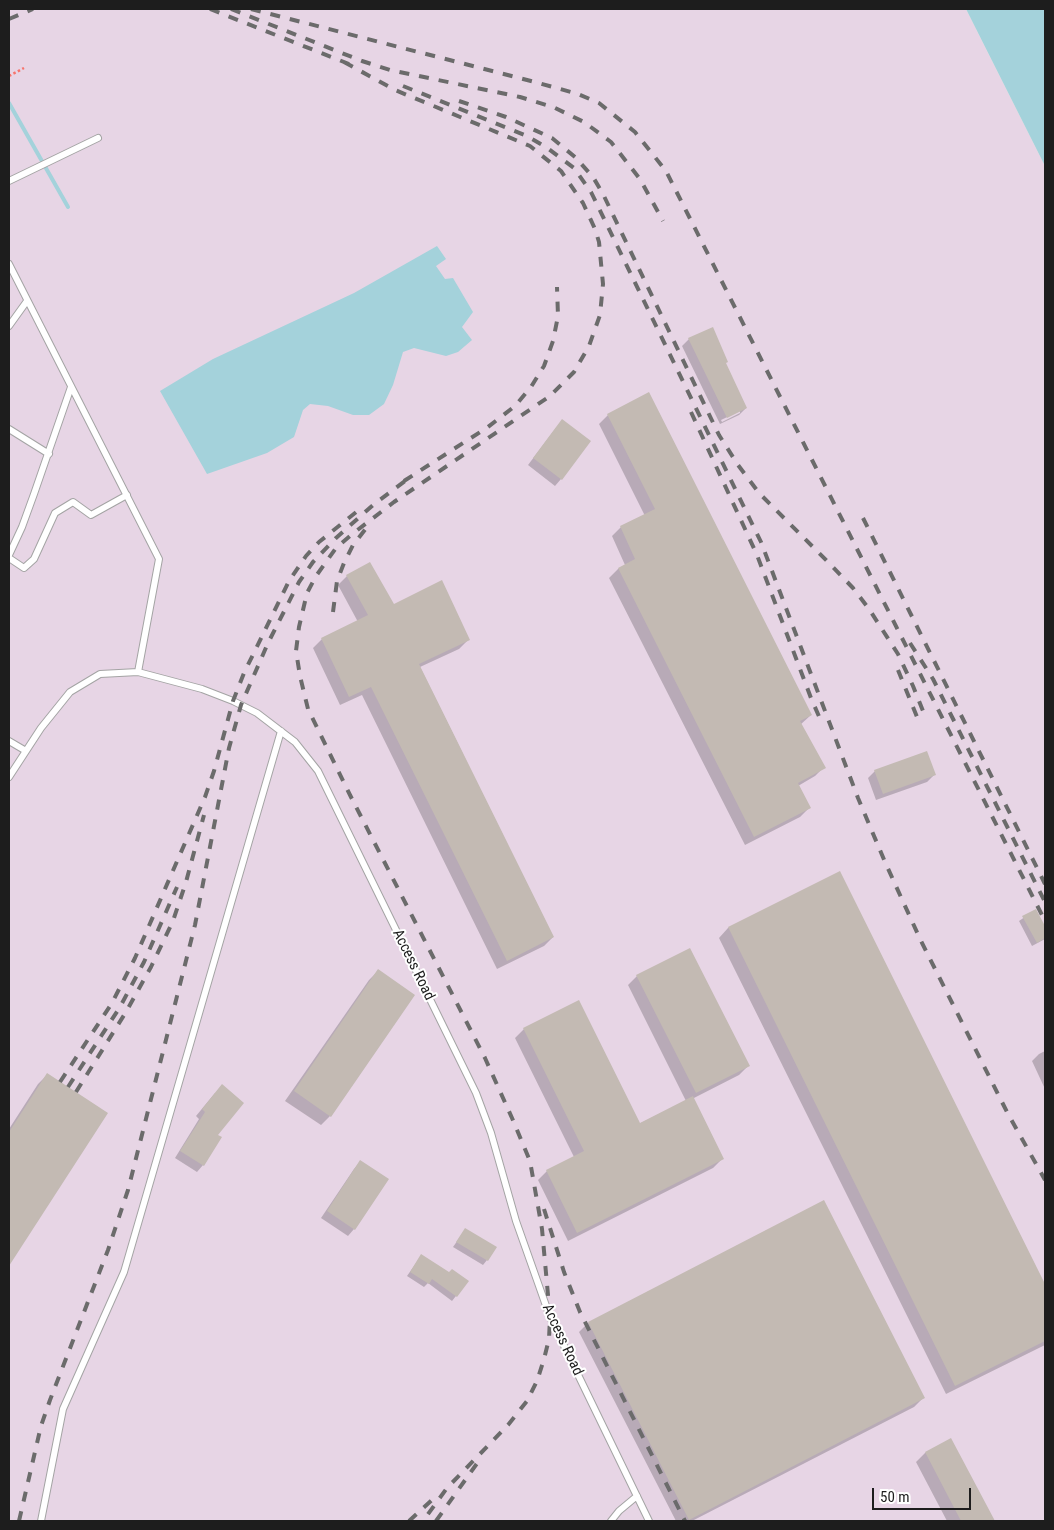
<!DOCTYPE html>
<style>
body{margin:0}
#map{position:relative;width:1054px;height:1530px;overflow:hidden;background:#eeeae3;font-family:"Roboto Condensed",sans-serif}
canvas{display:block}
.frame{position:absolute;inset:0;border:10px solid #1d1d1d;pointer-events:none}
.scale{position:absolute;left:872px;top:1488px;width:99px;height:22px;box-sizing:border-box;border:2px solid #1d1d1d;border-top:0;padding-left:6px;font-size:15px;line-height:18px;white-space:nowrap;color:#1d1d1d;-webkit-text-stroke:4px #fff;paint-order:stroke}
</style>
<div id="map">
<canvas width="1054" height="1530"></canvas>
<div class="frame"></div>
<div class="scale">50 m</div>
</div>
<script>
const context = document.querySelector('canvas').getContext('2d');
context.lineJoin = 'round';
function paint(path, color) { context.fillStyle = color; context.fill(path, 'evenodd'); }
const poly = rows => new Path2D(rows.map(r => 'M' + r).join(''));
function stroke(path, color, width, dash) { context.strokeStyle = color; context.lineWidth = width; context.lineCap = dash ? 'butt' : 'round'; context.setLineDash(dash || []); context.stroke(path); }
function drawText(font, color, halo, rows, align = 'center') {
  context.font = font + ' "Roboto Condensed",sans-serif'; context.lineWidth = 4; context.setLineDash([]); context.textBaseline = 'middle'; context.strokeStyle = halo; context.fillStyle = color; for (const [text, x, y, turn = 0] of rows) {
    context.save(); context.translate(x, y); context.rotate((+turn || 0) * Math.PI / 180); context.textAlign = isNaN(turn) ? turn : align; if (halo) context.strokeText(text, 0, 0); context.fillText(text, 0, 0); context.restore();
  }
}
const industrial = poly([
 [9,9,966,9,1045,166,1045,1521,9,1521]
]);
const water = poly([
 [966,9,1045,9,1045,166],
 [437,246,446,259,436,266,445,279,453,278,473,312,462,327,472,340,458,352,446,356,414,348,403,352,393,385,384,404,369,415,353,415,328,406,310,404,303,410,294,437,267,453,207,474,160,391,213,359,354,293]
]);
const shadow = poly([
 [689,339,746,408,739,415,720,424,682,346],
 [740,411,740,413,722,422,721,420],
 [608,415,811,715,800,725,824,767,815,776,798,786,809,808,800,817,745,845,609,578,618,569,625,565,612,536,621,527,645,516,599,424],
 [556,428,561,479,555,486,528,465],
 [347,576,393,605,468,640,459,649,420,667,553,937,544,946,497,969,362,695,340,705,313,648,322,639,358,622,338,585],
 [875,771,934,775,927,782,876,800,868,778],
 [840,873,1045,1287,1045,1345,946,1394,719,938,728,928],
 [1035,910,1045,929,1045,939,1032,946,1019,921],
 [378,971,330,1116,321,1125,285,1101,369,980],
 [637,976,748,1066,739,1075,692,1099,722,1159,713,1168,568,1241,538,1180,547,1171,574,1157,515,1038,524,1029,639,1124,686,1101,628,985],
 [1045,1051,1045,1089,1032,1061,1039,1054],
 [47,1075,106,1113,9,1263,9,1129,38,1084],
 [215,1093,216,1135,203,1165,197,1172,175,1158,199,1119,196,1116],
 [360,1162,354,1229,348,1236,321,1218,354,1169],
 [465,1230,487,1260,483,1265,453,1247],
 [421,1256,449,1274,467,1282,452,1301,428,1283,424,1287,407,1276],
 [588,1323,923,1398,914,1407,692,1521,676,1521,579,1332],
 [951,1440,994,1521,947,1521,916,1462,925,1453]
]);
const stream = poly([
 [9,103,68,207]
]);
const building = poly([
 [713,327,728,362,726,363,747,408,727,418,688,338],
 [649,392,812,715,800,721,826,768,798,783,811,808,754,837,618,568,635,559,620,526,655,509,607,414],
 [562,419,591,441,562,480,533,458],
 [370,562,394,604,442,580,470,640,419,664,554,937,507,961,371,687,349,697,321,638,368,615,346,575],
 [927,751,936,775,883,794,874,770],
 [840,871,1045,1284,1045,1341,955,1386,728,927],
 [1036,909,1045,926,1045,938,1037,943,1022,916],
 [690,948,750,1066,696,1093,636,975],
 [378,969,415,995,331,1117,294,1091],
 [579,1000,640,1123,693,1096,724,1159,577,1233,546,1170,584,1151,523,1028],
 [47,1073,108,1113,9,1266,9,1132],
 [222,1084,244,1103,218,1135,222,1137,204,1166,180,1151,205,1112,202,1109],
 [360,1160,389,1179,355,1230,327,1211],
 [824,1200,925,1398,689,1520,588,1322],
 [465,1228,497,1247,488,1261,456,1242],
 [421,1254,449,1272,452,1269,469,1281,457,1297,432,1279,429,1284,410,1272],
 [951,1438,995,1521,961,1521,925,1452]
]);
const path = poly([
 [9,76,24,68]
]);
const lane = poly([
 [9,181,98,138],
 [9,264,159,559,138,672],
 [9,326,27,301],
 [9,429,49,454],
 [9,555,22,527,34,494,71,387],
 [9,558,24,568,34,559,55,513,73,502,91,515,127,495],
 [9,741,26,751],
 [9,777,41,728,70,692,100,674,138,672,202,689,233,701,257,713,295,742,318,771,476,1093,491,1133,516,1221,550,1317,649,1521],
 [41,1521,63,1409,124,1272,281,731],
 [611,1521,619,1511,637,1496]
]);
const rail = poly([
 [210,9,349,64],
 [231,9,362,61,390,70,520,97,553,107,584,122,611,142,640,179,663,221],
 [251,9,535,82,578,94,599,103,635,132,666,171,1045,921],
 [9,19,33,9],
 [344,62,395,90,530,146,561,171,583,203,595,229,599,242,603,284,600,315,589,346,574,372,550,396,394,502,351,535,336,548,316,576,307,593,299,627,296,651,300,676,308,709,351,797,485,1058,512,1118,530,1161,542,1229,550,1317,549,1339,544,1359,537,1381,527,1401,508,1425,447,1488,423,1521],
 [403,86,527,136,546,147,574,168,591,192,761,542,858,798,885,862,921,941,1007,1112,1045,1180],
 [459,101,506,117,552,138,575,157,593,177,603,194,719,435,738,465,759,493,830,564,853,588,869,609,898,654,913,686,925,716],
 [691,412,757,555,811,698,821,721],
 [404,481,488,427,515,406,531,387,544,366,553,341,558,316,557,287],
 [863,518,1045,884],
 [333,612,337,581,344,563,353,545,368,526],
 [910,643,933,679,1045,902],
 [898,670,917,717],
 [60,1082,112,1003,135,958,205,797,214,771,233,701,244,673,289,581,306,556,319,542,360,509],
 [68,1087,120,1007,144,962,177,887],
 [76,1092,126,1012,151,967,173,921,186,882,204,815],
 [544,1209,564,1272,580,1312,685,1521],
 [19,1521,41,1426,50,1400,108,1250,128,1190,195,925,229,748,241,705,268,643,299,582,313,562,336,538,373,505,409,478],
 [409,1521,433,1499],
 [436,1521,478,1462]
]);
const streetNames = [
 ["Access Road",413,965,64],
 ["Access Road",562,1340,65]
];
paint(industrial, '#e7d5e5');
paint(water, '#a4d2db');
paint(shadow, '#0003');
stroke(stream, '#a4d2db', 4);
paint(building, '#c3bab3');
stroke(lane, '#a4a4a4', 8);
stroke(path, '#f7746c', 2.5, [2.5, 2.5]);
stroke(lane, '#fff', 6);
stroke(rail, '#6b6b6b', 4, [10, 10]);
drawText('15px', '#1d1d1d', '#fff', streetNames);
</script>
